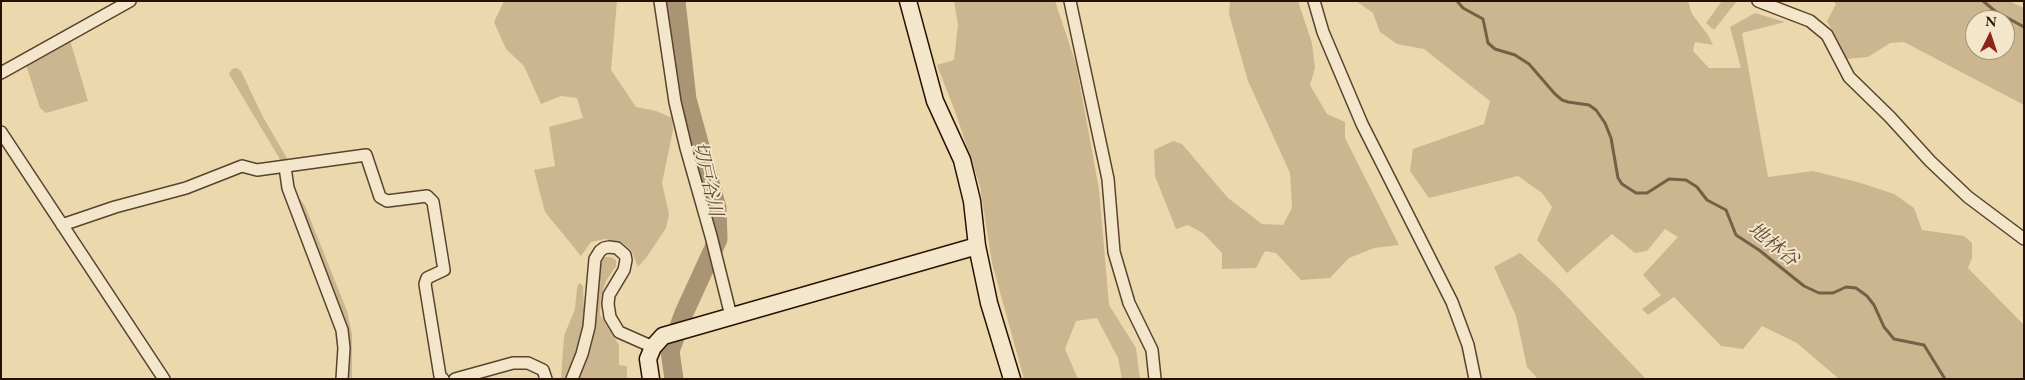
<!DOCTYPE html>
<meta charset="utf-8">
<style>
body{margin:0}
#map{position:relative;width:2025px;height:380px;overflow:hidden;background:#ecd8ad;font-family:"EB Garamond",serif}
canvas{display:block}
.frame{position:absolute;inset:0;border:2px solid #281103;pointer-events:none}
.north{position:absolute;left:1965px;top:10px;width:50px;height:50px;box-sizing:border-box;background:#f3e6ca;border:1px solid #a2917a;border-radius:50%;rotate:4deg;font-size:14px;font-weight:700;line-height:20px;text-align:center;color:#281103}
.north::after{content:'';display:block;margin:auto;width:18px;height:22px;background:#8f2418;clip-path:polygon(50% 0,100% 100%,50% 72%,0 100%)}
</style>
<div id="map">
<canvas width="2025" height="380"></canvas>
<div class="frame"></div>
<div class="north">N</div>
</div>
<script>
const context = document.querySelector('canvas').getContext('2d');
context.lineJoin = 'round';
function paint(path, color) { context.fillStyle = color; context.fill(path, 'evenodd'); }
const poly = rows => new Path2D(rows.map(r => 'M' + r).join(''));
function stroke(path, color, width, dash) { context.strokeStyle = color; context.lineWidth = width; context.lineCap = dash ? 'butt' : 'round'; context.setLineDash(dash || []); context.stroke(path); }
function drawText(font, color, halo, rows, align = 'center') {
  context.font = font + ' "EB Garamond","Noto Serif JP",serif'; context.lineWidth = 4; context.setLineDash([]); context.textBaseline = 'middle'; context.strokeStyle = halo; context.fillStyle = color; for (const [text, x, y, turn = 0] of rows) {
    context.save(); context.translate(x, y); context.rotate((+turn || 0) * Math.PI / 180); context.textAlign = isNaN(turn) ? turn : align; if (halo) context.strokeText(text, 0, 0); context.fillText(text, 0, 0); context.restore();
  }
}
const green = poly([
 [504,1,617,1,611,70,636,107,656,111,672,118,673,130,662,183,669,214,666,228,646,258,638,267,631,250,621,242,605,239,591,242,581,256,545,212,534,170,555,166,549,127,583,118,577,98,561,96,541,104,524,66,506,49,494,22],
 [954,1,1055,1,1076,64,1099,189,1109,305,1136,348,1140,379,1122,379,1118,358,1097,318,1076,321,1065,349,1078,379,1024,379,992,263,980,186,956,114,937,65,954,60,958,25],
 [1230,1,1298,1,1312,43,1315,68,1310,85,1327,114,1345,122,1345,138,1399,245,1374,248,1349,258,1330,278,1301,280,1276,253,1265,251,1256,268,1222,269,1222,253,1203,233,1188,225,1176,229,1155,176,1154,150,1173,141,1182,144,1228,198,1262,224,1283,225,1292,208,1290,173,1248,81,1229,14],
 [1356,1,1688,1,1692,14,1708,35,1713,45,1695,42,1693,51,1709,68,1741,68,1730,27,1755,13,1785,22,1742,33,1768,177,1813,171,1861,183,1894,194,1914,208,1922,230,1964,236,1972,243,1972,258,1968,268,2024,325,2024,379,1839,379,1797,343,1762,326,1743,349,1721,346,1674,297,1648,315,1642,309,1661,295,1643,275,1678,237,1665,229,1647,251,1635,253,1612,234,1567,273,1537,240,1552,207,1542,193,1518,176,1429,198,1410,171,1413,149,1484,124,1490,101,1424,49,1397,44,1380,32,1373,13],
 [1722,1,1737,1,1714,30,1706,23],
 [1833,1,2009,1,2024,8,2024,105,1904,42,1890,43,1868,57,1847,59,1827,21,1836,4],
 [1975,20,2005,20,2005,50,1975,50],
 [70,40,88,101,46,113,40,108,26,65],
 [237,68,241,71,263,117,288,160,281,161,229,74,232,69],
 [300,199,305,206,347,311,352,334,352,379,346,379,349,353,297,202],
 [1520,253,1555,284,1646,379,1538,379,1527,367,1516,316,1494,267],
 [605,257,611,257,616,260,616,266,606,281,601,297,600,315,619,345,619,365,627,366,627,379,561,379,564,336,575,309,577,288,579,283,583,286,584,310,593,318,601,262]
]);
const stream = poly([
 [1457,1,1463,8,1483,19,1488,43,1495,49,1515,55,1529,64,1555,94,1562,100,1568,102,1589,105,1596,110,1605,123,1611,138,1618,178,1622,184,1636,193,1647,193,1669,179,1686,180,1697,187,1707,200,1726,210,1736,235,1759,250,1804,286,1819,293,1833,293,1846,287,1856,288,1867,296,1874,305,1884,327,1894,339,1924,345,1945,379],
 [1983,1,1995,11,2024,27]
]);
const river = poly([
 [674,379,670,351,684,313,718,239,717,208,687,99,676,1]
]);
const street = poly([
 [660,1,675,102,686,148,711,236,731,316],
 [1070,1,1108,179,1114,252,1129,303,1152,350,1155,379],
 [1314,1,1323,32,1362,124,1452,302,1468,345,1475,379],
 [1758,1,1810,21,1827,35,1849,77,1890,117,1930,161,1968,197,2024,239],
 [1,73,130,1],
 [1,132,164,379],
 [285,167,288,188,342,330,344,348,342,379],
 [62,225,115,207,186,188,242,166,257,170,366,155,380,197,387,201,427,196,433,202,444,270,427,278,425,284,440,376,443,379],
 [455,379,513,363,528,363,543,370,546,379],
 [572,379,582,354,589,327,595,259,600,251,604,248,609,247,617,248,625,255,626,260,624,270,609,295,608,304,610,317,619,332,653,347]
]);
const secondary = poly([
 [908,1,935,101,962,160,972,201,977,246,989,303,1012,379],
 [651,379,648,359,653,347,663,336,977,246]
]);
const waterNames = [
 ["切戸谷川",707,179,77],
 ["地林谷",1773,245,39]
];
paint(green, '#cbb690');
stroke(stream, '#756046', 3);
stroke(river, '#a99473', 19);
stroke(street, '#59432e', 14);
stroke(secondary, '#281103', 19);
stroke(street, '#f3e6ca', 11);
stroke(secondary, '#f3e6ca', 16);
drawText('italic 19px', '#624c35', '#f3e6ca', waterNames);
</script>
